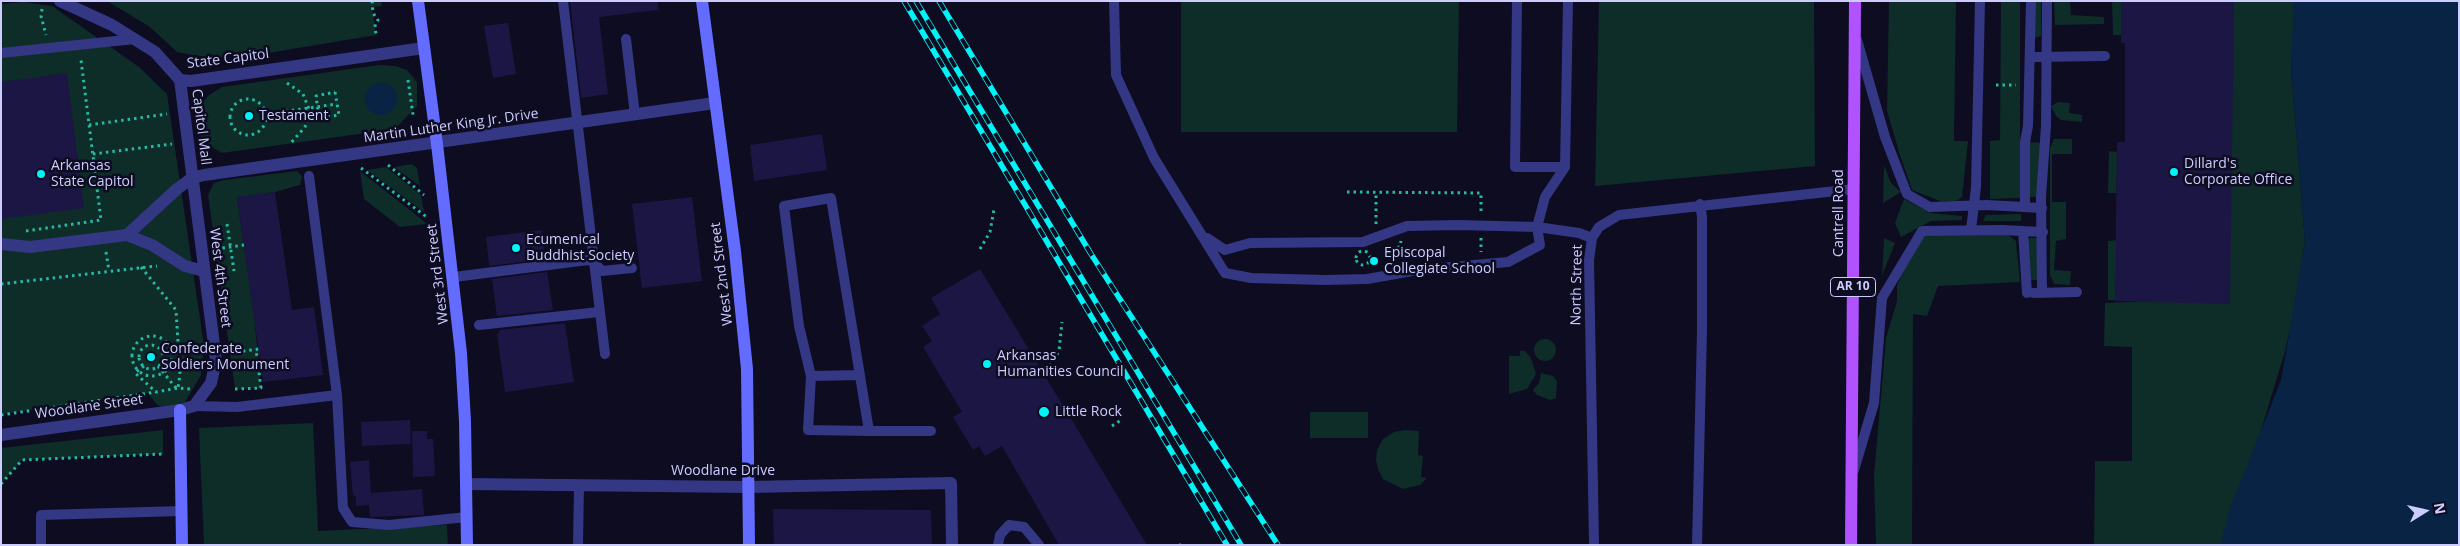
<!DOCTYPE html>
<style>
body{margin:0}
#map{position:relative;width:2460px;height:546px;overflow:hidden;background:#0d0c21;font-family:"Open Sans",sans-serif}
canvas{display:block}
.frame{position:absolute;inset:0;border:2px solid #cdccff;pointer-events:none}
.north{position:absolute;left:2400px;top:486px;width:50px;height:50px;-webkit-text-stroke:4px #0d0c21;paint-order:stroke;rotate:80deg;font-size:14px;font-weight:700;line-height:20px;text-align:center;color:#cdccff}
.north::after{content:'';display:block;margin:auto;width:18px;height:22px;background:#cdccff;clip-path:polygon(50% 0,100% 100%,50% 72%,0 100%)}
</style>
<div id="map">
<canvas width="2460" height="546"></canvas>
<div class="frame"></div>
<div class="north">N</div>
</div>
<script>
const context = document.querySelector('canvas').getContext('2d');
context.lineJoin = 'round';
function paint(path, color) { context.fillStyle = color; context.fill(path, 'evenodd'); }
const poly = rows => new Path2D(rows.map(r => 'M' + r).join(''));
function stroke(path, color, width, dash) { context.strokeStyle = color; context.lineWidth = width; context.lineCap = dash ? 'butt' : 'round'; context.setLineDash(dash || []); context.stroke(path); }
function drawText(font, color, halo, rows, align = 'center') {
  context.font = font + ' "Open Sans",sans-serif'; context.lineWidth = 5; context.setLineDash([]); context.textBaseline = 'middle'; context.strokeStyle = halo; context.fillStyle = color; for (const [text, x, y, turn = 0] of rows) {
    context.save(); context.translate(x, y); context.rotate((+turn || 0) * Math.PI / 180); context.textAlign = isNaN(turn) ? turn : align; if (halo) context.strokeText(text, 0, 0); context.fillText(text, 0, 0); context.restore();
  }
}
const green = poly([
 [107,1,381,1,382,6,372,7,376,35,268,53,209,58,177,52,150,27],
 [1181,1,1459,1,1457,132,1181,132],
 [1599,1,1814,1,1815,166,1595,186],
 [1889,1,1956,1,1954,141,1968,141,1962,197,1956,201,1940,201,1912,190,1899,152,1887,111],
 [2001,1,2020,1,2020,198,1990,199,1990,141,2000,140],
 [2031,1,2041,1,2041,36,2031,39],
 [2054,1,2070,1,2071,15,2104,17,2104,24,2055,25],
 [2112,1,2121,1,2121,35,2113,35],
 [2228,1,2295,1,2291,67,2305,242,2294,312,2284,355,2226,545,2094,545,2095,461,2132,461,2132,347,2104,346,2105,303,2227,298],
 [24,2,52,6,139,67,167,94,204,346,201,375,185,402,168,408,157,405,148,393,1,414,1,4],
 [379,65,395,66,407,70,417,82,417,106,395,129,222,153,205,143,197,131,194,117,201,104,209,95,222,87],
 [2058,102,2070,103,2069,113,2082,115,2082,122,2061,120,2056,116,2051,106],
 [2054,139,2072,139,2072,154,2052,154,2052,202,2066,202,2066,239,2056,241,2054,270,2071,271,2070,285,2054,284,2050,275,2050,148],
 [2025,142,2044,143,2041,197,2025,197],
 [2109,151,2118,152,2116,193,2108,193],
 [412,164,417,168,420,186,394,167],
 [1884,165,1891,183,1901,192,1883,203],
 [386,167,421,195,424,212,367,170],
 [297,171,302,176,300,185,275,192,237,198,254,315,261,388,235,389,208,195,214,183,224,180],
 [360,171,425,222,426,224,400,227,364,199],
 [1904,199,1931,213,1962,216,1962,220,1931,221,1901,237,1895,223],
 [2021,214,2021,221,1983,221,1986,215],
 [2002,230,2016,241,2020,282,1938,286,1927,316,1913,314,1912,545,1876,545,1874,476,1886,338,1897,301,1897,285,1922,231],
 [1884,238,1895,243,1882,276],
 [2023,238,2042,238,2042,280,2024,280],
 [2117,240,2117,300,2108,300,2108,241],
 '1534 350a11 11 0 1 1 22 0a11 11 0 1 1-22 0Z',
 [1520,351,1525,351,1531,358,1536,374,1527,389,1509,394,1509,356,1520,356],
 [1541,373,1553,376,1557,381,1556,398,1550,400,1537,395,1533,390,1539,383],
 [1310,412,1368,412,1368,438,1310,438],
 [313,423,318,531,447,525,448,545,204,545,199,428],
 [163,430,163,454,22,460,1,484,1,448],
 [1404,430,1419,431,1418,455,1423,456,1421,477,1427,478,1420,485,1403,489,1383,479,1378,469,1376,460,1377,450,1383,439,1394,432]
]);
const water = poly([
 [2294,1,2459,1,2459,545,2220,545,2232,503,2281,380,2305,242,2291,67],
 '365 99a16 16 0 1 1 32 0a16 16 0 1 1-32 0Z'
]);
const building = poly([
 [570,1,658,1,658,10,599,17,608,94,581,98],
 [2121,1,2234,1,2230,304,2115,301,2117,142,2125,142,2125,43,2121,43],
 [508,23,516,74,493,78,484,26],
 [67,73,84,208,1,219,1,82],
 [822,134,827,170,754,181,750,145],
 [275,192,292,310,314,307,323,375,263,382,237,197],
 [692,197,702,281,642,288,632,204],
 [542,230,545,259,489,266,486,237],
 [980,269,1070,417,1147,545,1059,545,1002,446,985,456,979,446,973,450,953,417,962,412,923,347,932,341,922,326,940,314,931,298],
 [547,272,553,310,497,316,492,279],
 [556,324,565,324,574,382,505,392,497,334,499,334,499,330],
 [410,420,411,444,362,446,361,422],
 [412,431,427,431,427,439,433,439,435,476,413,477],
 [369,460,371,493,422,489,424,515,370,517,369,505,356,506,356,496,353,496,350,462],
 [773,509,931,510,932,545,774,545]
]);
const path = poly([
 [372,1,373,13,378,20,375,24,376,35],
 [42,9,41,16,46,35],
 [408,80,413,115],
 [287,83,303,94,309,109,305,127,290,144],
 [1996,85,2016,85],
 [335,92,339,115,319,118,316,96,335,92],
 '230 117a18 18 0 1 1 36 0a18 18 0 1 1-36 0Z',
 [266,114,337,104],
 [89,125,167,114],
 [93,154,172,144],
 [388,165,424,195],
 [361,168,428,218],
 [1347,192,1481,193,1481,213],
 [227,224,234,271],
 [1376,224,1376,192],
 [26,231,101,220,81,60],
 [1481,238,1481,252],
 [1391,248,1400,247,1401,241],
 [216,249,244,245],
 [980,249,990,232,994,209],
 '1356 258a7 7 0 1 1 14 0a7 7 0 1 1-14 0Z',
 [106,252,109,271],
 [141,267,176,310,180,374,178,388],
 [1,284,157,266],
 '132 356a20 20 0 1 1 40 0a20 20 0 1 1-40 0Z',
 '139 357a12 12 0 1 1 24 0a12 12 0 1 1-24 0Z',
 [230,353,259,349],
 [144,366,135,373,156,392,178,388,191,389],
 [158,366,176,388],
 [1050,366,1059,351,1062,322],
 [235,389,261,388,256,349],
 [1,415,156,392],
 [1112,426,1121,420],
 [1,484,22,460,163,454],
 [1180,545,1181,544]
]);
const lane = poly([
 [563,1,605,354],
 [1114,1,1116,75,1154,158,1225,273,1251,278,1325,280,1367,279,1418,270,1508,262,1540,245,1537,227,1545,197,1565,167,1568,1],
 [1517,1,1515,167,1565,167],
 [626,39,635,115],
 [1857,40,1885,137,1907,194,1930,207,1987,205,2042,208],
 [1,53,135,39],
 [2031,57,2105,56],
 [2025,206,2025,142,2028,126,2031,1],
 [1971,230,1976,187,1980,1],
 [2023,231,2027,293],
 [1207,238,1225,250,1250,243,1363,242,1407,226,1458,225,1537,227,1579,233,1592,238],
 [454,277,588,260,593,261,602,271,632,268],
 [2033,293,2077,292],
 [2042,293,2041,197,2046,126,2047,1],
 [479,325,599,312],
 [811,376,860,375],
 [337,395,343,508,352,522,389,525,467,517],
 [194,406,237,407,337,395,309,176],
 [869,431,831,198,784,206,799,326,811,376,808,430,869,431,931,431],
 [1854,470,1874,403,1882,298,1922,231,2002,230,2043,232],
 [41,545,41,515,182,511],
 [578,545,579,485],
 [998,545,1000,535,1009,525,1024,527,1039,545],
 [1594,545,1589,260,1592,238,1599,227,1619,215,1854,189],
 [1697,545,1702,330,1702,217,1700,204]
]);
const street = poly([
 [60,1,112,25,155,52,180,80,191,81,424,48],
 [127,235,152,245,185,266,204,271],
 [1,244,30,247,127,235,177,189,192,178,204,175,715,103],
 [1,435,180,410,194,406,211,383,216,360,180,80],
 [467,484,748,487,951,483,952,545]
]);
const secondary = poly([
 [418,1,437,144,461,353,465,421,467,545],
 [702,1,735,251,747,369,749,545],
 [180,410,182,545]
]);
const primary = poly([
 [1851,545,1855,1]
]);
const rail = poly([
 [904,1,1227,545],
 [916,1,1241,545],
 [939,1,1091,254,1278,545]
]);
const markers = [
 [249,116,5,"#00f3f7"],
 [2174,172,5,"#00f3f7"],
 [41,174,5,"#00f3f7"],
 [516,248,5,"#00f3f7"],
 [1374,261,5,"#00f3f7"],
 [151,357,5,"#00f3f7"],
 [987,364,5,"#00f3f7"],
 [1044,412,6,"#00f3f7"]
];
const shields = [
 [1853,287,45]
];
const shieldNames = [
 ["AR 10",1853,287]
];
const streetNames = [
 ["State Capitol",228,59,-7],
 ["Martin Luther King Jr. Drive",451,126,-8],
 ["Capitol Mall",201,127,83],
 ["Cantrell Road",1839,213,-90],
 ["West 3rd Street",438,274,-97],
 ["West 2nd Street",722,274,-97],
 ["West 4th Street",220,278,83],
 ["North Street",1577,285,-89],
 ["Woodlane Street",89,407,-8],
 ["Woodlane Drive",723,471]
];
const poiNames = [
 ["Testament",259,116],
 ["Dillard's",2184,164],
 ["Corporate Office",2184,180],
 ["Arkansas",51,166],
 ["State Capitol",51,182],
 ["Ecumenical",526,240],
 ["Buddhist Society",526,256],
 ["Episcopal",1384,253],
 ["Collegiate School",1384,269],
 ["Confederate",161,349],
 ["Soldiers Monument",161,365],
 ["Arkansas",997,356],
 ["Humanities Council",997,372],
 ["Little Rock",1055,412]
];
paint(green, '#0e2c28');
paint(water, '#082344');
paint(building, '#1c1644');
stroke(path, '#25baa4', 3, [2.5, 4]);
stroke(lane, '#333784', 10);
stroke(street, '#333784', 12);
stroke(secondary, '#636cff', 12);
stroke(primary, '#b053ff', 12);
stroke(rail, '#00f3f7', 5.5);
stroke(rail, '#0d0c21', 4, [11]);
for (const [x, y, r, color] of markers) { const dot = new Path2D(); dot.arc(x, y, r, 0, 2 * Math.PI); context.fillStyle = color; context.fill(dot); stroke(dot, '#0d0c21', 2); }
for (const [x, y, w] of shields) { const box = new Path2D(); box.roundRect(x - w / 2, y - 9.5, w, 19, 4); context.fillStyle = '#0d0c21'; context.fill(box); stroke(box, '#cdccff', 1); }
drawText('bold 12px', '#cdccff', null, shieldNames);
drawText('14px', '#cdccff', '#0d0c21', streetNames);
drawText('14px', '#cdccff', '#0d0c21', poiNames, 'left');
</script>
